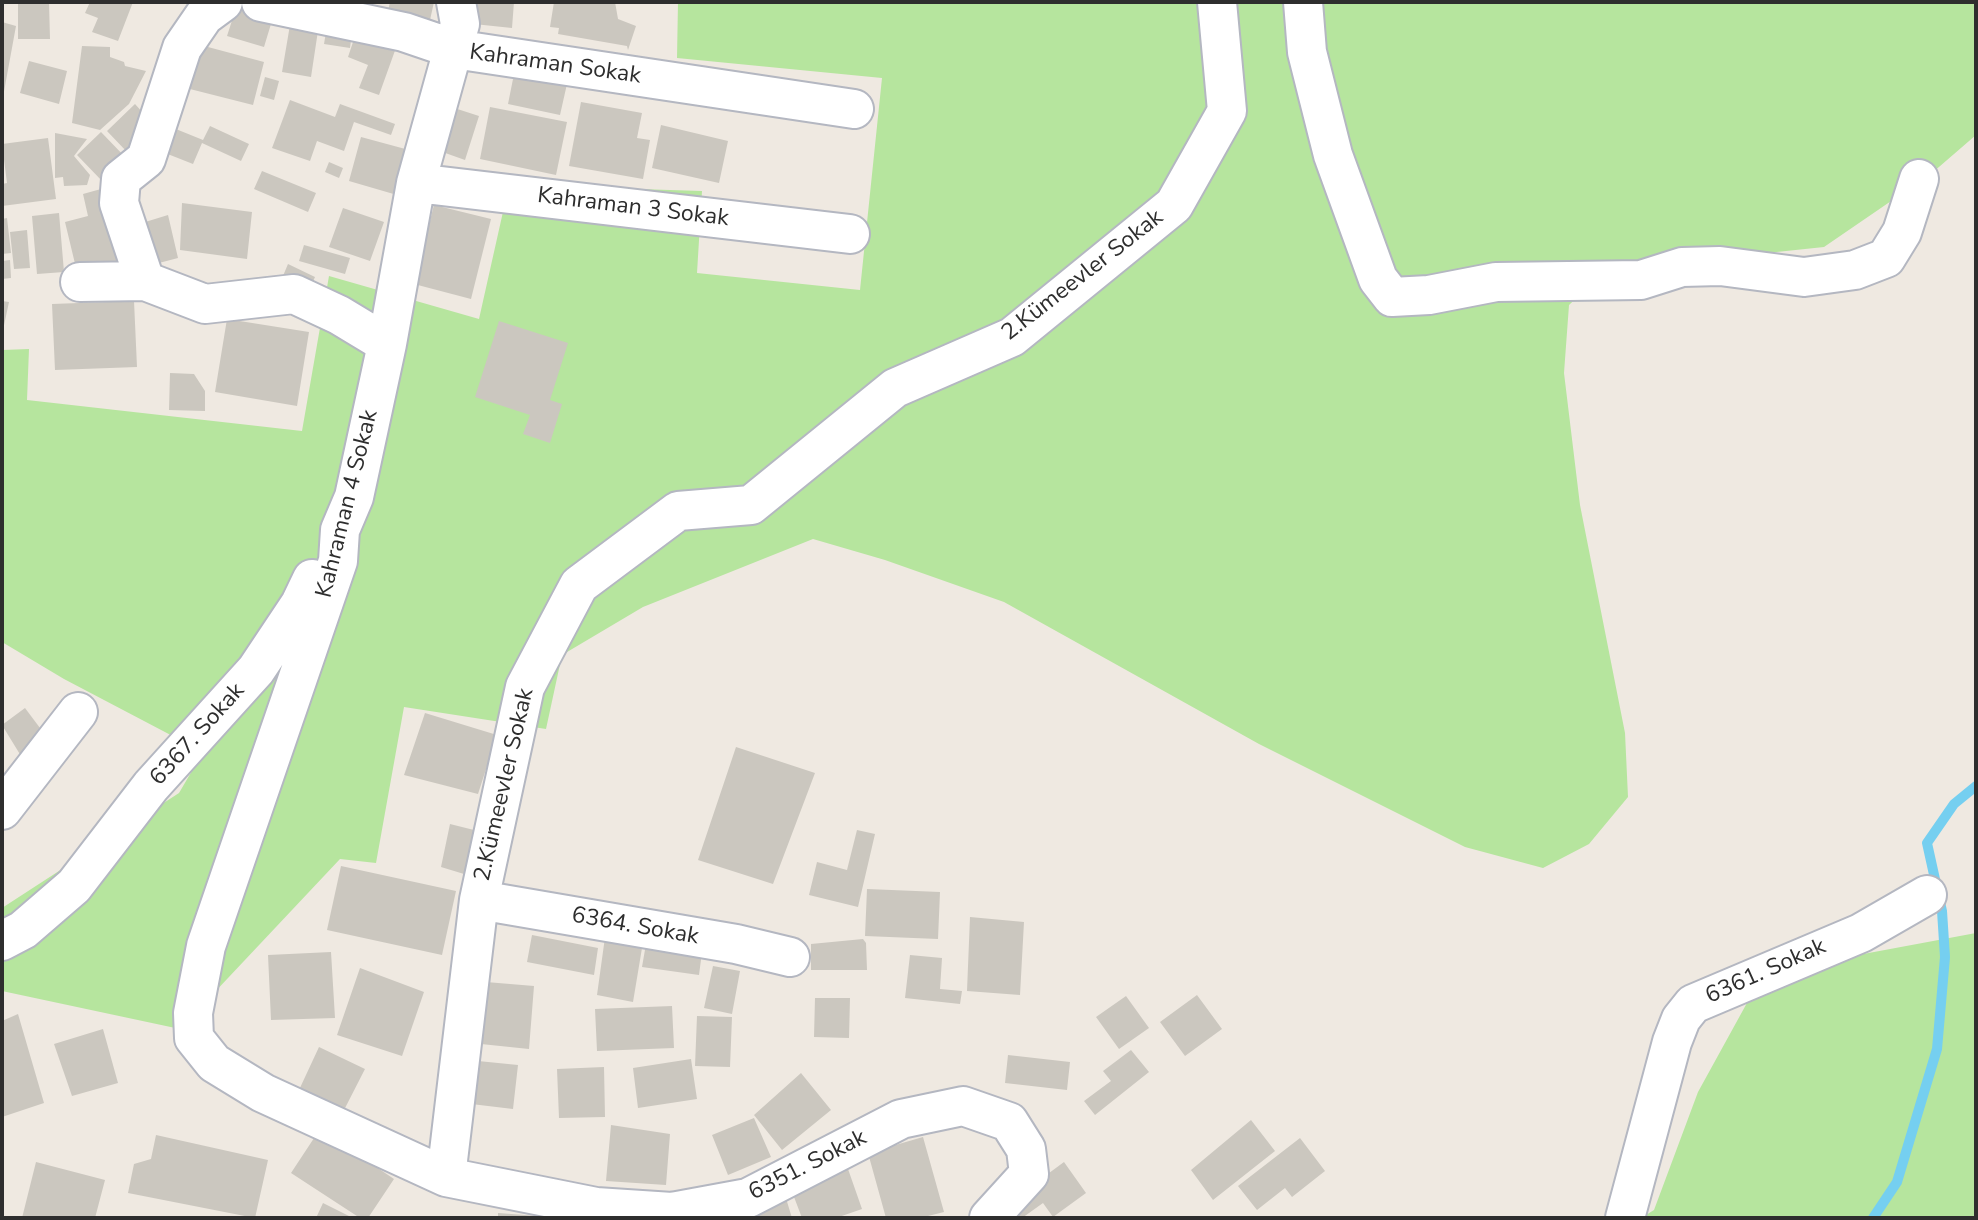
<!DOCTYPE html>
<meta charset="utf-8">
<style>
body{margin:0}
#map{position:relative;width:1978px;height:1220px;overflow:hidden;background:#efe9e1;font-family:"Nunito Sans",sans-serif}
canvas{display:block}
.frame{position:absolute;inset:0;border:4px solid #2e2e2e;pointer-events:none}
</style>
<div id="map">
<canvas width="1978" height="1220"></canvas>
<div class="frame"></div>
</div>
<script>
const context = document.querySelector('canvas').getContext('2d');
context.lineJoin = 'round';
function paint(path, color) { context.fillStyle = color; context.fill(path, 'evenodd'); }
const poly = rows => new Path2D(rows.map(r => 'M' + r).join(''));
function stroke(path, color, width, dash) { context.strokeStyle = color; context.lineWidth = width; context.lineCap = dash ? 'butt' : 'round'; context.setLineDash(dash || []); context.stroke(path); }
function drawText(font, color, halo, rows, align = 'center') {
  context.font = font + ' "Nunito Sans",sans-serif'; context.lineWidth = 5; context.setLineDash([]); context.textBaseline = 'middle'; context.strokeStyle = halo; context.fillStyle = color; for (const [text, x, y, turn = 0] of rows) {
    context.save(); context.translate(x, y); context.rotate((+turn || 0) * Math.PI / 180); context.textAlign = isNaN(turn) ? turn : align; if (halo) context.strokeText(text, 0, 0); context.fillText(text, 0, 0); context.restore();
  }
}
const green = poly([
 [678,2,1976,2,1976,135,1932,173,1824,247,1606,270,1569,305,1564,373,1580,505,1625,733,1628,797,1589,844,1543,868,1465,847,1259,744,1004,602,885,560,813,539,643,607,562,655,546,729,404,707,376,863,340,859,180,1029,2,991,2,908,179,793,203,752,64,679,2,642,2,350,29,349,27,400,302,431,329,276,479,319,509,185,702,191,697,273,860,290,882,78,677,58],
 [1976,933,1976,1218,1641,1218,1654,1210,1698,1092,1753,992,1815,963]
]);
const stream = poly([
 [1873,1218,1897,1182,1937,1049,1945,957,1942,911,1927,843,1954,804,1976,786]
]);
const building = poly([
 [18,2,49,2,50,39,18,39],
 [90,2,133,2,118,41,92,32,98,18,85,13],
 [238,2,274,14,264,47,227,36],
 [390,2,434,2,430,20,388,11],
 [477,2,514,2,512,28,474,24],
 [554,2,615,2,618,19,636,26,628,50,627,46,558,34,559,28,550,27],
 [291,19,319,24,311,77,282,72],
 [328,20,353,25,350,48,324,44],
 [2,22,16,26,3,97,2,97],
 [357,30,397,45,379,95,359,88,368,65,348,57],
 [193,43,264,62,253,105,182,87],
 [82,46,110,47,110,57,124,62,125,66,146,71,129,104,100,130,72,123],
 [29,61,67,71,59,104,20,93],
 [516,64,569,75,560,115,508,104],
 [265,77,279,81,274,100,260,96],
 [290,100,335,117,340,104,395,124,391,135,354,122,344,151,317,141,310,161,272,148],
 [581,102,642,113,637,138,650,140,643,179,569,166],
 [135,104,153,124,127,152,107,131],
 [448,106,479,116,465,160,434,149],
 [490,107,567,122,556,175,480,159],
 [166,125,203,140,210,126,249,144,241,161,202,143,193,164,155,149],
 [661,125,728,141,719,183,652,168],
 [101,132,127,159,103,182,77,155],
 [55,133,87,139,74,156,90,175,87,185,64,186,63,177,55,178],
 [361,137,409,150,397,195,349,181],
 [48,138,56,199,2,206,2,184,7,183,2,144],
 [329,162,343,168,339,178,325,172],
 [262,171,316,193,308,212,254,189],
 [101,189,144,255,77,272,65,222,88,216,83,194],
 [182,203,252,212,247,259,180,250],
 [434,205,491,219,471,299,414,284],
 [343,208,384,222,370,261,329,247],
 [59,213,64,272,37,274,32,216],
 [168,215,178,258,155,264,142,223],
 [7,218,11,253,2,254,2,219],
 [27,230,30,268,14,269,10,232],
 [304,245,350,258,345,274,299,261],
 [10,260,11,278,2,279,2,261],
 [288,264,315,277,307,295,280,283],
 [2,301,9,302,3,330,2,330],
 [134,301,137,367,55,370,52,304],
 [227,319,309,332,297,406,215,392],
 [499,321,568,343,550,400,562,404,550,443,523,434,530,415,475,397],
 [170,373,194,374,205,391,205,411,169,410],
 [25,708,46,736,21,756,2,725],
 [425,713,497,735,478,794,404,775],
 [736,747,815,773,773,884,698,860],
 [450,824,474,830,464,874,441,867],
 [857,830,875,834,858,907,809,895,817,862,847,870],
 [341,866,456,891,442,955,327,930],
 [867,889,940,892,938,939,865,936],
 [970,917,1024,922,1020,995,967,991],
 [606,930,644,936,633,1002,597,995],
 [532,935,598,948,594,975,527,962],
 [863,939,866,943,867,970,811,970,811,944],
 [646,944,702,952,699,975,642,967],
 [331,952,335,1018,271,1020,268,955],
 [910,955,942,958,940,989,962,991,960,1004,905,998],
 [713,966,740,971,732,1014,704,1008],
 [360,968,424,992,402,1056,337,1035],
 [486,982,534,986,529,1049,481,1044],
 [1197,995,1222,1029,1185,1056,1160,1022],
 [1126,996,1149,1028,1119,1049,1096,1017],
 [815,998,850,998,849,1038,814,1037],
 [672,1006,674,1048,597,1051,595,1009],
 [18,1014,44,1103,2,1117,2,1021],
 [697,1016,732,1017,730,1067,695,1066],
 [103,1029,118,1083,72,1096,54,1044],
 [319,1047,365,1069,343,1112,299,1090],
 [1131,1050,1149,1072,1095,1115,1084,1101,1111,1081,1103,1071],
 [1008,1055,1070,1062,1067,1090,1005,1083],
 [691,1059,697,1099,638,1108,633,1068],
 [468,1060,518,1065,513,1109,463,1103],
 [604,1067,605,1117,559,1118,557,1069],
 [801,1073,831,1110,782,1150,754,1115],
 [754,1118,771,1157,728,1175,712,1135],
 [1251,1120,1275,1151,1213,1200,1191,1170],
 [611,1125,670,1134,666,1185,606,1181],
 [320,1129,394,1179,368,1218,360,1218,291,1173],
 [156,1135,268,1160,255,1218,128,1193,134,1164,151,1159],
 [923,1137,944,1212,920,1218,886,1218,868,1153],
 [1300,1138,1325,1171,1292,1197,1285,1188,1257,1210,1238,1186],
 [36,1162,105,1180,95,1218,22,1218],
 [1064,1162,1086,1193,1053,1217,1043,1203,1022,1218,1012,1218,1003,1207],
 [848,1169,862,1209,836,1218,802,1218,791,1189],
 [785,1195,792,1218,757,1218,753,1205],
 [323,1203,353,1218,316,1218],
 [498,1213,538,1216,540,1218,498,1218]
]);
const street = poly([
 [261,2,404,32,454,49,854,109],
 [456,2,460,24,416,183,387,344,354,497,340,530,338,561,206,946,193,1013,194,1038,214,1063,263,1093,446,1177,596,1207,672,1212,748,1198,901,1119,963,1106,1009,1122,1026,1149,1029,1174,989,1218],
 [1303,2,1307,52,1333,155,1378,279,1392,297,1429,295,1496,282,1641,280,1682,267,1720,266,1804,277,1855,270,1886,258,1902,232,1919,179],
 [416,183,850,234],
 [145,281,119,203,121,179,146,159,182,48,204,16,223,2],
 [80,282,145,281,205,304,294,294,339,315,387,344],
 [2,810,78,712],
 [479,900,736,944,790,957],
 [2,941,23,930,74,886,151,786,256,670,300,604,312,579],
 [446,1177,479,900,525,687,579,585,678,511,751,505,895,388,1012,337,1174,205,1227,111,1217,2],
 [1625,1218,1672,1042,1681,1019,1693,1004,1861,933,1927,895]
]);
const streetNames = [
 ["Kahraman Sokak",555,65,8],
 ["Kahraman 3 Sokak",633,208,7],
 ["2.Kümeevler Sokak",1083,276,-38],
 ["Kahraman 4 Sokak",348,504,-76],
 ["6367. Sokak",198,735,-48],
 ["2.Kümeevler Sokak",505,785,-77],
 ["6364. Sokak",635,927,10],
 ["6361. Sokak",1766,972,-24],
 ["6351. Sokak",808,1166,-27]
];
paint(green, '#b6e59e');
stroke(stream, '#75cff0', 10);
paint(building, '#cbc7bf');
stroke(street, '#b4b7c1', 42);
stroke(street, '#fff', 38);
drawText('23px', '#2e2e2e', '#fff', streetNames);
</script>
